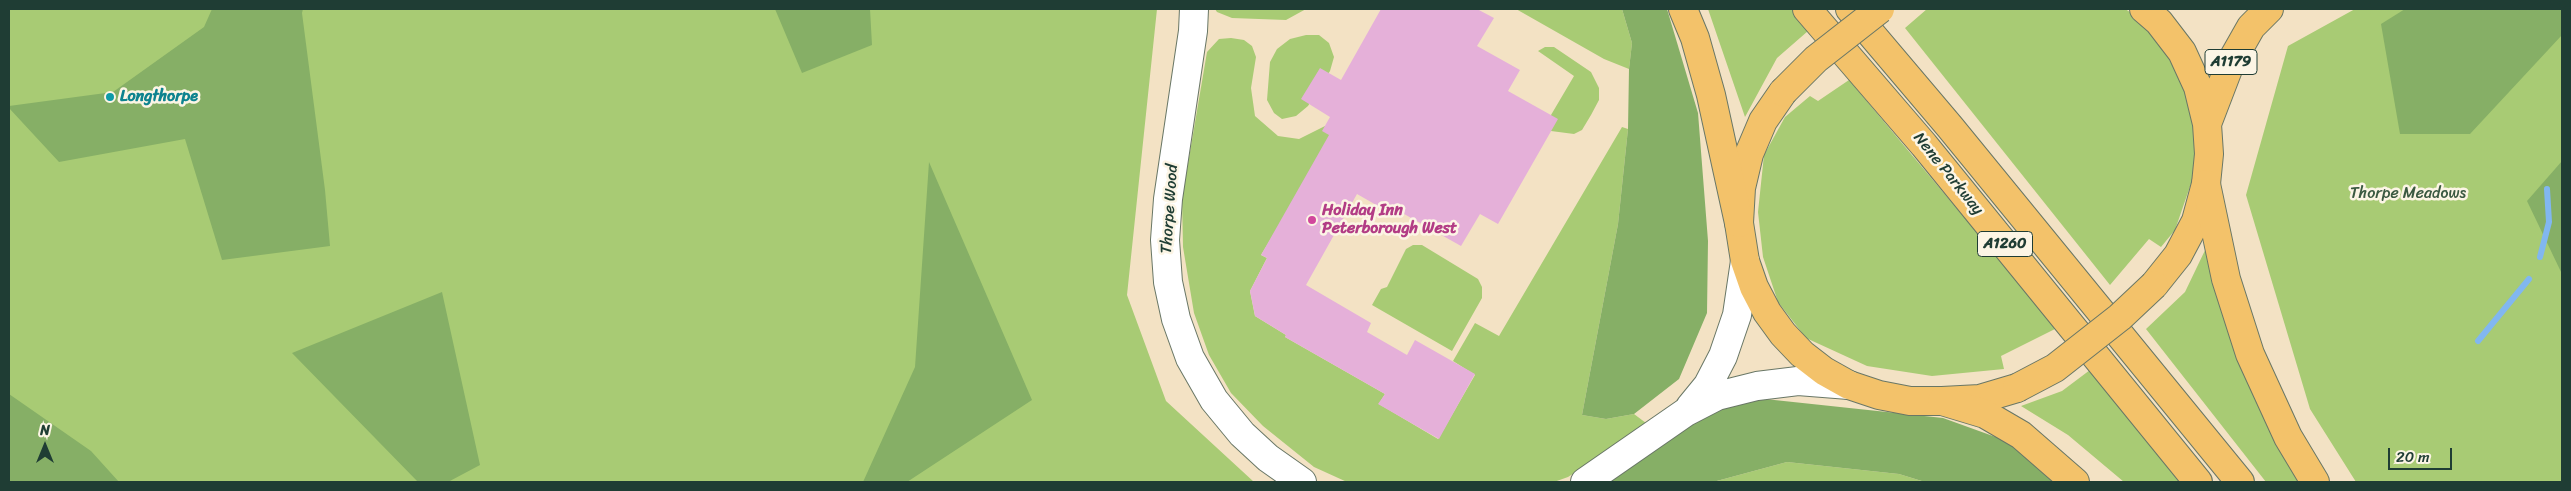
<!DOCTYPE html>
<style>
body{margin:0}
#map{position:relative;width:2571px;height:491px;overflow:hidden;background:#f3e2c4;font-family:Sriracha,sans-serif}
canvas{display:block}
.frame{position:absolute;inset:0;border:10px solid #1f3d34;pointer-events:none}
.north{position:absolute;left:20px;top:421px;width:50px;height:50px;-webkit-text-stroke:4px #fcf5e5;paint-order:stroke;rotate:0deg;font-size:14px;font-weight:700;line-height:20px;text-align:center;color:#1f3d34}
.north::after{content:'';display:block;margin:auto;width:18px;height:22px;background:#1f3d34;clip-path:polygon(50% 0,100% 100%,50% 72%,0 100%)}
.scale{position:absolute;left:2388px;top:448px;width:64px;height:22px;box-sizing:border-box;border:2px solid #1f3d34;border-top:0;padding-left:6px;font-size:15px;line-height:18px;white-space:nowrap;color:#1f3d34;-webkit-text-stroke:4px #fcf5e5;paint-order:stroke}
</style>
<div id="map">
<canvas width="2571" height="491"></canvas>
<div class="frame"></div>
<div class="north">N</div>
<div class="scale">20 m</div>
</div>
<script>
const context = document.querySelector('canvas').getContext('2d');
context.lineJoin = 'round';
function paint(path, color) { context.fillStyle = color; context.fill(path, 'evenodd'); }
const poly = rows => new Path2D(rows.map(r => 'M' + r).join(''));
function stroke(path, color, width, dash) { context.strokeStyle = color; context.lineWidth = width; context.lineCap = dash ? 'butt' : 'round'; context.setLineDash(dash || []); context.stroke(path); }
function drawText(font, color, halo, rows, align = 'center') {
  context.font = font + ' Sriracha,sans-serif'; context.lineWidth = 5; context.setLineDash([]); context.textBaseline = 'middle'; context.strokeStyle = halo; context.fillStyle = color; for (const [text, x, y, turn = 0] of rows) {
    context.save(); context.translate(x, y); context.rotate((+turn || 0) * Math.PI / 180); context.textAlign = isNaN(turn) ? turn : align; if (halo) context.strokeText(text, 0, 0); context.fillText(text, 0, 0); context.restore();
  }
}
const green = poly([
 [9,9,1157,9,1127,295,1166,401,1254,482,9,482],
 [1215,9,1306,9,1286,20,1232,18,1217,12],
 [1516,9,1622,9,1632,43,1629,69,1604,59],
 [1708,9,1792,9,1808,31,1777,58,1745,117],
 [1927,9,2125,9,2140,18,2179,61,2198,121,2195,172,2175,230,2161,247,2149,239,2110,285,1905,28],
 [2355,9,2562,9,2562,482,2356,482,2310,409,2246,195,2288,46],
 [1306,35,1319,35,1329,43,1334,57,1330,71,1308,106,1296,116,1282,119,1274,113,1267,100,1270,62,1277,49,1290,39],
 [1231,38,1244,40,1252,46,1256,57,1251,88,1255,116,1278,136,1299,139,1325,126,1333,137,1261,255,1267,258,1250,291,1255,316,1286,335,1285,337,1385,394,1379,404,1438,439,1475,375,1453,361,1475,323,1499,336,1622,127,1628,129,1618,224,1582,415,1606,419,1634,414,1646,423,1603,454,1568,477,1554,482,1347,482,1314,467,1263,426,1231,393,1209,355,1194,313,1183,247,1182,199,1207,52,1219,39],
 [1545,47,1554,47,1591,72,1599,88,1599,100,1591,115,1582,130,1574,134,1551,131,1551,115,1574,76,1538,51],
 [1849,80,2057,328,2001,356,2004,369,1932,376,1867,366,1806,338,1778,302,1763,257,1758,212,1764,155,1785,117,1810,96,1818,101],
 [2208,244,2308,482,2266,482,2146,329,2185,292],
 [1413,245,1422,245,1478,279,1482,287,1482,298,1452,351,1372,305,1381,289,1387,287,1406,249],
 [2090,370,2181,482,2124,482,2068,435,2021,406,2062,391],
 [1787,462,1899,474,1925,482,1713,482]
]);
const forest = poly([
 [212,9,303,9,302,13,325,190,330,246,222,260,185,139,59,162,9,108,9,106,113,92,204,27],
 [775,9,870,9,872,45,802,73],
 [1622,9,1667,9,1698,113,1708,241,1707,313,1679,379,1634,414,1606,419,1582,415,1618,224,1628,129,1629,69,1632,43],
 [2405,9,2562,9,2562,35,2470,134,2400,134,2381,24],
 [2562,161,2562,274,2527,201],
 [929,162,1032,400,907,482,863,482,915,367],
 [442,292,480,465,448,482,418,482,292,353],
 [9,394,91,451,119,482,9,482],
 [1765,399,1943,418,2015,444,2056,482,1925,482,1899,474,1787,462,1713,482,1597,482,1718,404]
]);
const stream = poly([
 [2540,257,2549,222,2547,189],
 [2478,341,2529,279]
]);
const building = poly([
 [1381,9,1477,9,1494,18,1477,46,1520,70,1508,91,1558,119,1498,224,1480,214,1461,246,1381,201,1378,206,1357,194,1306,285,1371,323,1367,332,1407,355,1415,340,1475,374,1439,439,1378,404,1385,394,1285,337,1286,335,1255,316,1250,291,1267,258,1261,255,1329,135,1322,131,1330,117,1301,99,1320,68,1341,80]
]);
const tertiary = poly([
 [1194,9,1193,31,1168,199,1165,240,1168,282,1176,319,1190,358,1214,400,1242,434,1268,458,1302,482],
 [1690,407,1708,385,1723,356,1737,315,1745,261],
 [1585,482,1686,412,1717,396,1757,386,1798,381,1849,385]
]);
const primary = poly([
 [2144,9,2159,22,2182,52,2198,87,2207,124,2209,154,2206,184,2196,221,2178,255,2154,285],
 [1783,92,1763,121,1749,154,1741,188,1739,223,1745,261,1754,287,1767,312,1783,334,1802,354,1824,371,1849,385,1879,395,1910,401,1942,401,1980,399,2017,388],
 [2207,124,2230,64,2251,27,2269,9]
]);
const trunk = poly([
 [1683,9,1695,38,1711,95,1739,223],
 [1807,9,1924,145,2198,482],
 [1850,9,1950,127,2240,482],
 [2206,184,2226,279,2250,354,2288,437,2315,482],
 [1942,401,1985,414,2021,435,2075,482]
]);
const primaryBridge = poly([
 [1783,92,1816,59,1880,9],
 [2017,388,2055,368,2120,317,2154,285]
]);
const markers = [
 [110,97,5,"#0f9aa8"],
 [1312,220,5,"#d1479c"]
];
const shields = [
 [2231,62,52],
 [2005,244,55]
];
const shieldNames = [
 ["A1179",2231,62],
 ["A1260",2005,244]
];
const cultureNames = [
 ["Longthorpe",120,97]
];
const streetNames = [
 ["Nene Parkway",1948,174,51],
 ["Thorpe Wood",1170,209,-86]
];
const parkNames = [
 ["Thorpe Meadows",2408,194]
];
const hotelNames = [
 ["Holiday Inn",1322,211],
 ["Peterborough West",1322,229]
];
paint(green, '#a8cb74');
paint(forest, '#86af66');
stroke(stream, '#81b7f0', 6);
paint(building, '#e5b0d9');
stroke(tertiary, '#697766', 30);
stroke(primary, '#697766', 30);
stroke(trunk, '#697766', 30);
stroke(tertiary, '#fff', 28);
stroke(primary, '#f3c26a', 28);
stroke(trunk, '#f3c26a', 28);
stroke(primaryBridge, '#697766', 30, []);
stroke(primaryBridge, '#f3c26a', 28);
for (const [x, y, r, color] of markers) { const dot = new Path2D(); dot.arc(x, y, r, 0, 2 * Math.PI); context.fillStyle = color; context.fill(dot); stroke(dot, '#fcf5e5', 2); }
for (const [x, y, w] of shields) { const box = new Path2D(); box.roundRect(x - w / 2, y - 12.5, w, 25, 4); context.fillStyle = '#fcf5e5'; context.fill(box); stroke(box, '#1f3d34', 1); }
drawText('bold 15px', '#1f3d34', null, shieldNames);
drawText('bold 16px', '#0d838f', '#fcf5e5', cultureNames, 'left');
drawText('16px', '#1f3d34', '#fcf5e5', streetNames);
drawText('16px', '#3a5941', '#fcf5e5', parkNames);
drawText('bold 16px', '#b23c85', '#fcf5e5', hotelNames, 'left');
</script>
